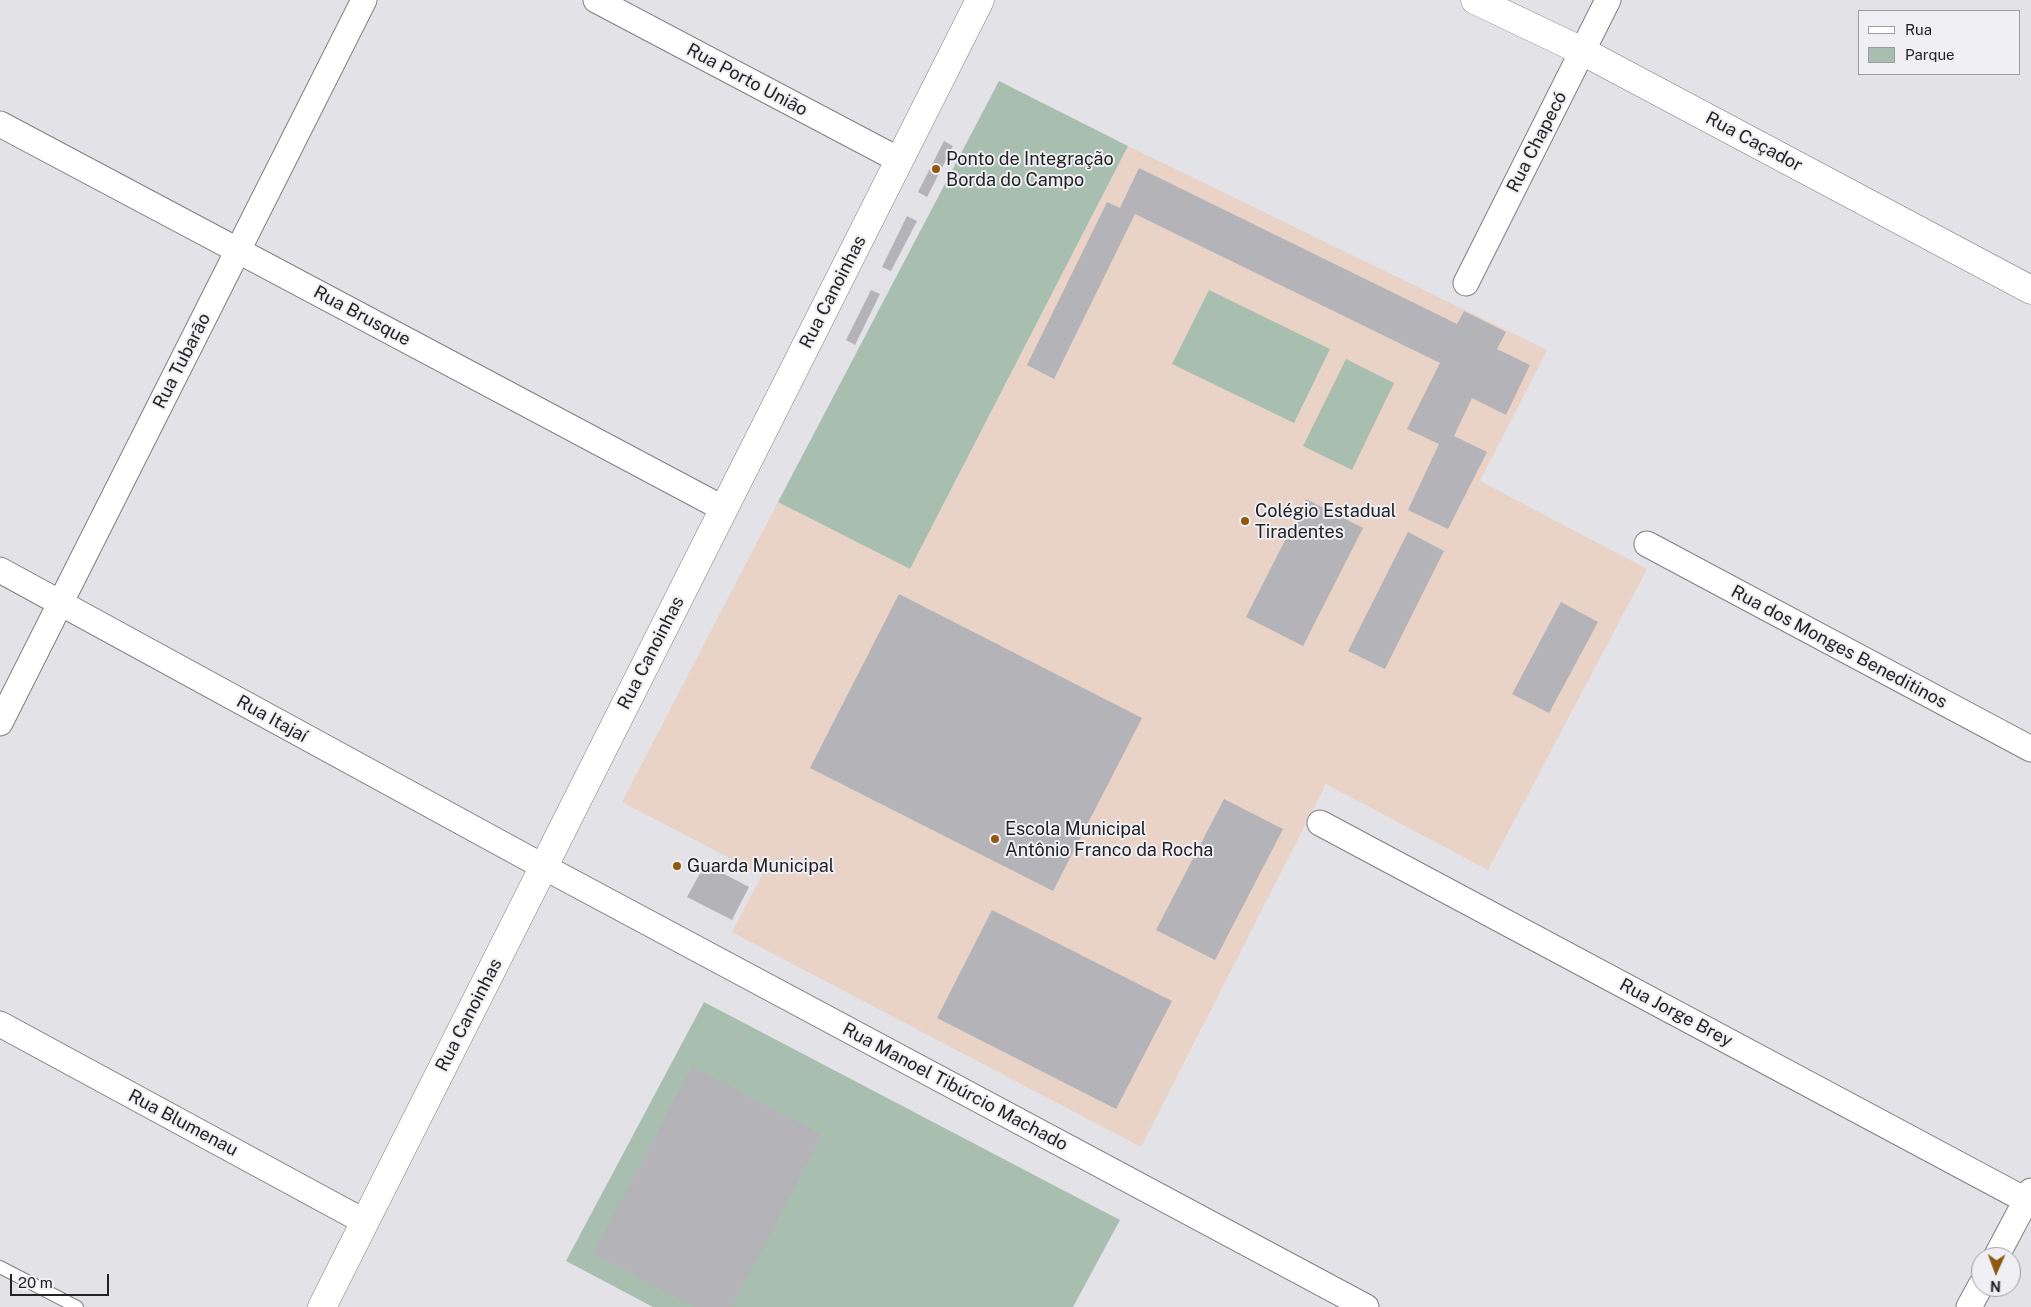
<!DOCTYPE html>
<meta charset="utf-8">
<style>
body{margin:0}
#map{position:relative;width:2031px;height:1307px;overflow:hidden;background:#e2e2e7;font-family:"Public Sans",sans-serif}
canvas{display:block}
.legend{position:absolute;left:1858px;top:10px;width:162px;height:65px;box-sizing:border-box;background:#efeff4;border:1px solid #9d9da1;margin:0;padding:6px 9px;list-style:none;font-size:15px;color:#232324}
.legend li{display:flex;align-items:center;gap:10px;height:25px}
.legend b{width:25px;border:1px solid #9d9da1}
.north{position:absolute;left:1971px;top:1247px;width:50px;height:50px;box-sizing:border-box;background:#efeff4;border:1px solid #9d9da1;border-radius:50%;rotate:182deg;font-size:14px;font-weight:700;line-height:20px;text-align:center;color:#232324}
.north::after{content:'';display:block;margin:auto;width:18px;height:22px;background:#905910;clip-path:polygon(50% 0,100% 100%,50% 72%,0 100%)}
.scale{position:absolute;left:10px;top:1274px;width:99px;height:22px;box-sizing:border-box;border:2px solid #232324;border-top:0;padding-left:6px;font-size:15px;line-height:18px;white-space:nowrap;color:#232324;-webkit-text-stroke:4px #efeff4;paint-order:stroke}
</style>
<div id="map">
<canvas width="2031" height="1307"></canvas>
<ul class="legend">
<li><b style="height:6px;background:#fff"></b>Rua</li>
<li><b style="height:14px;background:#a8bfaf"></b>Parque</li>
</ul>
<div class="north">N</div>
<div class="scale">20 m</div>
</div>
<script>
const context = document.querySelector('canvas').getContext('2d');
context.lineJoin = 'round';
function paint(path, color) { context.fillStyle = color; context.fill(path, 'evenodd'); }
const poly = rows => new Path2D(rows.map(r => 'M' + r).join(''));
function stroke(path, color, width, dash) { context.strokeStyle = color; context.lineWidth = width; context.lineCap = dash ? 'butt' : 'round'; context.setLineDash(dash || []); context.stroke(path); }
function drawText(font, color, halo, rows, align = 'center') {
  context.font = font + ' "Public Sans",sans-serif'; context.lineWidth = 4; context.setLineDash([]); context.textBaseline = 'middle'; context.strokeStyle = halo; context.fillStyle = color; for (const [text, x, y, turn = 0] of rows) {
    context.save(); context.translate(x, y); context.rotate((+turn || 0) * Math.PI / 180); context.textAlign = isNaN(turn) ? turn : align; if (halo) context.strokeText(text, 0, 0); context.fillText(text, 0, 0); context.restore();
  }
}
const education = poly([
 [1128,146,1547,350,1480,481,1647,569,1488,870,1326,784,1141,1147,732,932,762,875,622,802,778,502,910,569]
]);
const green = poly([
 [999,81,1128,146,910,569,778,502],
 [1209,290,1330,349,1294,423,1172,364],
 [1346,359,1394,383,1352,470,1303,446],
 [704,1002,1120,1220,1073,1307,653,1307,566,1261]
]);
const building = poly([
 [944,141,953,146,927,197,918,192],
 [1139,168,1457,324,1464,311,1506,332,1497,349,1530,365,1506,415,1472,398,1454,436,1487,452,1448,529,1408,510,1439,444,1407,429,1440,363,1135,214,1054,379,1027,365,1107,202,1120,208],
 [907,216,917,221,891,271,882,267],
 [871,290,880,294,855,345,846,340],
 [1306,499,1363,528,1303,646,1246,617],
 [1408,532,1444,551,1385,669,1348,651],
 [899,594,1142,718,1053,891,810,768],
 [1561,602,1598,622,1549,713,1512,694],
 [1224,799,1283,829,1215,960,1156,930],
 [705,864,749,887,732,920,687,897],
 [992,910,1172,1001,1116,1109,937,1018],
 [692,1066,822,1135,732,1307,695,1307,593,1254]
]);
const service = poly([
 [0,1267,77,1307]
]);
const minor = poly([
 [596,0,899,160],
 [0,124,724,509],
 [1466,283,1608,0],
 [1647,544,2031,749],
 [0,570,544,867,1366,1307],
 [0,723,364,0],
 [1320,823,2031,1203],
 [0,1024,365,1222],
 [1996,1257,2031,1191],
 [1969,1307,1981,1285]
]);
const tertiary = poly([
 [1475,0,1582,51,2031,290],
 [322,1307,980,0]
]);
const markers = [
 [936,169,5,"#905910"],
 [1245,521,5,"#905910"],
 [995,839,5,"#905910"],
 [677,866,5,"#905910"]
];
const streetNames = [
 ["Rua Porto União",747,80,28],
 ["Rua Chapecó",1537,142,-63],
 ["Rua Caçador",1754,142,28],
 ["Rua Canoinhas",833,292,-63],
 ["Rua Brusque",362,316,28],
 ["Rua Tubarão",182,361,-63],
 ["Rua dos Monges Beneditinos",1839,647,28],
 ["Rua Canoinhas",651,653,-63],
 ["Rua Itajaí",272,719,29],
 ["Rua Jorge Brey",1676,1013,28],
 ["Rua Canoinhas",469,1015,-63],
 ["Rua Manoel Tibúrcio Machado",955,1087,28],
 ["Rua Blumenau",183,1123,28]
];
const poiNames = [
 ["Ponto de Integração",946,159],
 ["Borda do Campo",946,180],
 ["Colégio Estadual",1255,511],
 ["Tiradentes",1255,532],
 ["Escola Municipal",1005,829],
 ["Antônio Franco da Rocha",1005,850],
 ["Guarda Municipal",687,866]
];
paint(education, '#e9d3c7');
paint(green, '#a8bfaf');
paint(building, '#b3b3b8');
stroke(service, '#7f7f83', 14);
stroke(minor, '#7f7f83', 27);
stroke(tertiary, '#7f7f83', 29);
stroke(service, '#fff', 12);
stroke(minor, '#fff', 25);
stroke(tertiary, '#fff', 28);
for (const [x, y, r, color] of markers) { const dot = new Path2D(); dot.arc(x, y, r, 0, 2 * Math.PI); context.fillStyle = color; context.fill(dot); stroke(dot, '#efeff4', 2); }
drawText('18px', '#232324', '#efeff4', streetNames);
drawText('18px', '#232324', '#efeff4', poiNames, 'left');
</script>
